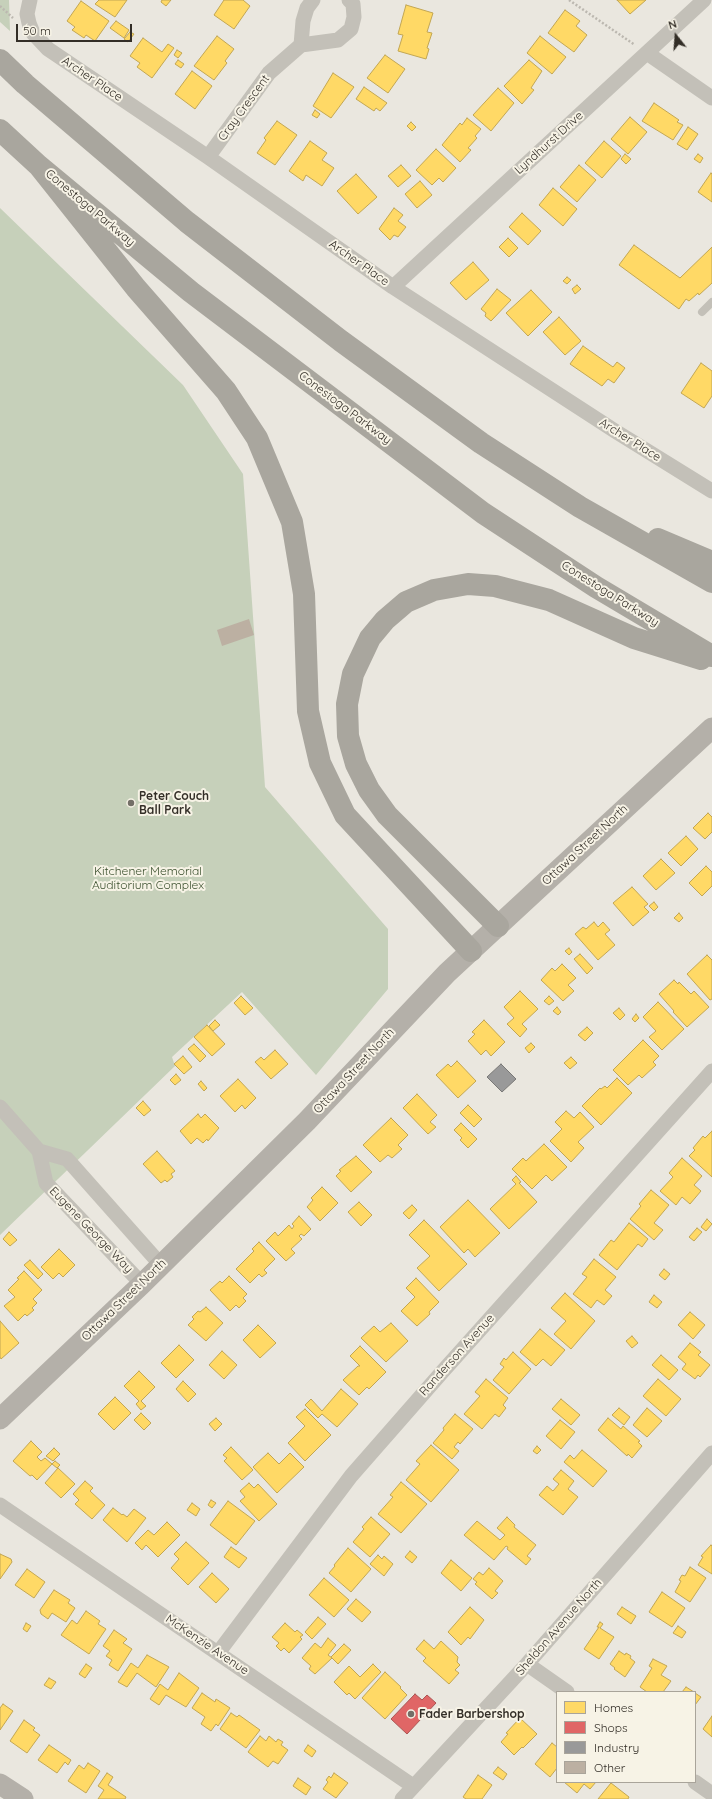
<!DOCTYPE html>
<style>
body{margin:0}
#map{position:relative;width:712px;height:1799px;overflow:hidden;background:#eae7df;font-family:Quicksand,sans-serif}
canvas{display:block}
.legend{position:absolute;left:556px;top:1691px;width:140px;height:92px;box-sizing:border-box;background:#f7f3e6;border:1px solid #a9a49a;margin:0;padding:5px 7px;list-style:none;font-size:12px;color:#332e27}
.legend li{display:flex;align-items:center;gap:8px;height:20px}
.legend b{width:20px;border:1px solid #a9a49a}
.north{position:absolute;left:656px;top:16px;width:40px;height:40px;-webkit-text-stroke:3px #f7f3e6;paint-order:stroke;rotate:343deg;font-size:11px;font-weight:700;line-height:16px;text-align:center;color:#332e27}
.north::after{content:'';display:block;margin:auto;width:14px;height:18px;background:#332e27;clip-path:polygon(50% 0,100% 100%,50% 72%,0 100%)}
.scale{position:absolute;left:16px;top:24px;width:116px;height:18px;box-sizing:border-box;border:2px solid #332e27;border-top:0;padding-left:5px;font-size:12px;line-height:14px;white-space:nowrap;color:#332e27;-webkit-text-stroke:3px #f7f3e6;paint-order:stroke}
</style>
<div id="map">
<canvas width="712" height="1799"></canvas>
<ul class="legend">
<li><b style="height:11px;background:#ffd966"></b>Homes</li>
<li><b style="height:11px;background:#e06666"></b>Shops</li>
<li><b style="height:11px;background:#999"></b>Industry</li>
<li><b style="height:11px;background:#bcb0a2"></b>Other</li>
</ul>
<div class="north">N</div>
<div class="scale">50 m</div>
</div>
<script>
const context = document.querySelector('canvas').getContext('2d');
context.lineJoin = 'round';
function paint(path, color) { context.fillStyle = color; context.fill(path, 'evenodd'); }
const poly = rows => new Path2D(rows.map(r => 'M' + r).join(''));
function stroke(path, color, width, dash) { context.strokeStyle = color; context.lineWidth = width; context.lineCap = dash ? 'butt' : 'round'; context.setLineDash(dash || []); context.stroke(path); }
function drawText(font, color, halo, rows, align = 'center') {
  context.font = font + ' Quicksand,sans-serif'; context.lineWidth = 4; context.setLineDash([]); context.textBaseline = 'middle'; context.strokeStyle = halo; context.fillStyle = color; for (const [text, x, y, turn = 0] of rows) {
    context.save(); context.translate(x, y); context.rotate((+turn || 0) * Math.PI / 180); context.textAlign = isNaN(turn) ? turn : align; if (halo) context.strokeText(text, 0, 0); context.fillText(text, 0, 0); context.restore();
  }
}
const green = poly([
 [0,0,9,0,10,31,0,22],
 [0,208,183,385,243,474,265,787,388,929,388,989,316,1075,242,992,172,1057,175,1066,0,1235]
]);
const homes = poly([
 [99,0,127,0,115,17,95,4,99,0],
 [162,0,171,0,166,6,161,2,162,0],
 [224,0,243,0,250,6,234,29,214,15,224,0],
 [617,0,646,0,630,14,617,0],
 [81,1,109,21,95,41,86,35,84,38,72,30,75,27,67,21,81,1],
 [406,5,433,13,427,32,432,33,427,48,429,49,426,59,398,51,403,35,398,34,406,5],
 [565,10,580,21,576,26,587,35,574,52,548,33,565,10],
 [116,21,129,30,124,38,110,28,116,21],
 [130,32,134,34,128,42,124,39,130,32],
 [217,36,234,49,225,61,227,63,214,80,194,66,217,36],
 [540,36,566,57,552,74,527,53,540,36],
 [143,38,162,52,168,44,174,48,152,78,137,67,140,63,130,56,143,38],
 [177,50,182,53,178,58,174,55,177,50],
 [385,55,405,69,388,93,367,78,385,55],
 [178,60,184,64,181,68,175,64,178,60],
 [529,60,542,71,531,88,534,90,522,104,504,86,529,60],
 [192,71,212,86,195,109,175,94,192,71],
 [333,73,354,87,331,118,313,106,333,73],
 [364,87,387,103,380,111,376,108,374,111,356,99,364,87],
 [498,88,514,103,491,131,473,115,498,88],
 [654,103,679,120,677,122,683,125,673,140,642,121,654,103],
 [315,110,320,114,317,118,312,115,315,110],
 [630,117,647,132,628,154,611,139,630,117],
 [467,118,481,129,475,136,477,138,468,148,471,150,460,162,442,145,460,123,462,125,467,118],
 [277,121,297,135,275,165,257,153,266,140,264,138,277,121],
 [411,122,416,127,412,131,407,126,411,122],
 [688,127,698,134,687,150,677,144,688,127],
 [310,141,327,153,322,160,334,168,322,186,306,175,303,181,289,171,310,141],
 [604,141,621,156,602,178,585,163,604,141],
 [436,149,456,168,443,182,439,178,432,185,416,170,436,149],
 [625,154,631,159,626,164,621,159,625,154],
 [698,154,703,158,700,163,694,159,698,154],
 [401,165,411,176,398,187,388,176,401,165],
 [579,165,596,180,577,202,560,187,579,165],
 [711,173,712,174,712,202,698,192,711,173],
 [356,174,377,197,358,214,337,191,356,174],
 [420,181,432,195,417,208,405,194,420,181],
 [553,188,577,209,563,226,539,205,553,188],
 [394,208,403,215,398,221,406,227,398,237,394,235,390,240,379,229,394,208],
 [522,213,541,231,528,245,509,227,522,213],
 [508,238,518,248,509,257,499,247,508,238],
 [634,245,680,278,712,247,712,283,699,295,698,293,689,301,686,299,679,309,619,265,634,245],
 [473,262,489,280,466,300,450,283,473,262],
 [567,277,571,280,567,284,563,281,567,277],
 [577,285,581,289,575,294,572,289,577,285],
 [497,289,511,300,491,321,485,316,486,313,481,309,497,289],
 [531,290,552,312,528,336,506,313,531,290],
 [559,317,581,341,565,355,543,332,559,317],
 [583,346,613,367,617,362,625,368,614,383,608,379,602,386,570,364,583,346],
 [701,363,712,371,712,396,704,408,681,393,701,363],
 [708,813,712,817,712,832,705,839,693,828,708,813],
 [686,836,698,849,681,866,668,853,686,836],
 [661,859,675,873,656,890,643,876,661,859],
 [706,866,712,872,712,886,702,896,689,883,706,866],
 [632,887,648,904,644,907,649,912,633,926,613,903,632,887],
 [654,902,658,907,654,911,649,906,654,902],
 [679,913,683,918,679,922,674,918,679,913],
 [594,922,598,927,603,922,610,930,605,934,615,945,598,960,575,934,583,927,586,929,594,922],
 [569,948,572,952,569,955,565,951,569,948],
 [580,954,593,968,587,974,574,959,580,954],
 [707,955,712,960,712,999,710,1000,687,974,707,955],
 [562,964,576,978,568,985,574,991,563,1001,541,980,552,968,555,971,562,964],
 [674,980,678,984,679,982,691,994,694,991,709,1007,687,1027,673,1012,674,1011,659,994,674,980],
 [520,991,538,1009,522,1024,527,1029,520,1037,507,1024,514,1018,504,1007,520,991],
 [241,996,253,1008,245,1015,234,1003,241,996],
 [549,996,554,1001,549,1005,544,1001,549,996],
 [658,1002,684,1029,662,1050,649,1037,656,1031,643,1017,658,1002],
 [557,1007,561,1012,558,1015,553,1011,557,1007],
 [619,1008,625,1015,620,1020,613,1013,619,1008],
 [636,1014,639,1018,635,1022,632,1019,636,1014],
 [215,1020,220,1025,213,1031,209,1026,215,1020],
 [484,1020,505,1042,491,1056,486,1050,481,1055,468,1041,475,1034,472,1032,484,1020],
 [207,1025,225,1044,212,1056,194,1037,207,1025],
 [587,1027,593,1033,585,1041,578,1035,587,1027],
 [643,1040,659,1056,653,1062,656,1065,642,1078,639,1075,628,1085,613,1070,643,1040],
 [531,1043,535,1047,529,1053,525,1048,531,1043],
 [194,1044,206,1056,200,1062,188,1049,194,1044],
 [275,1050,288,1064,271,1079,255,1062,261,1057,264,1060,275,1050],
 [183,1056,192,1067,184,1074,174,1064,183,1056],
 [571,1057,577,1063,570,1069,564,1063,571,1057],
 [457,1061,476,1081,458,1098,436,1075,448,1064,451,1067,457,1061],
 [176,1074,181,1080,175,1085,170,1080,176,1074],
 [617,1078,632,1093,601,1125,582,1106,600,1088,601,1089,605,1086,607,1088,617,1078],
 [238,1079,256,1098,245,1109,242,1105,235,1112,220,1096,238,1079],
 [201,1081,207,1088,204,1091,198,1084,201,1081],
 [417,1094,437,1115,430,1122,436,1127,428,1134,403,1108,417,1094],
 [143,1101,151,1110,144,1116,136,1108,143,1101],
 [468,1105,482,1119,474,1127,460,1113,468,1105],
 [566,1111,574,1118,580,1112,594,1127,578,1142,584,1148,571,1162,550,1141,562,1129,555,1122,566,1111],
 [198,1114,201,1118,205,1114,219,1128,208,1141,207,1139,203,1143,197,1138,191,1144,180,1131,198,1114],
 [391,1118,408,1135,398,1145,402,1149,392,1158,388,1155,380,1162,363,1145,391,1118],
 [461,1123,477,1139,468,1148,460,1140,462,1138,454,1130,461,1123],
 [712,1131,712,1177,689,1156,695,1150,693,1148,703,1136,705,1138,712,1131],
 [544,1144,567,1167,552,1181,546,1175,532,1189,512,1169,523,1158,526,1161,544,1144],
 [157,1151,175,1171,171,1174,173,1177,167,1182,165,1180,161,1183,143,1164,157,1151],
 [356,1156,372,1172,351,1192,336,1176,341,1171,339,1170,356,1156],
 [682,1158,702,1176,694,1185,701,1191,690,1204,682,1197,676,1205,660,1191,673,1177,669,1173,682,1158],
 [516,1176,521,1182,519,1183,537,1202,509,1229,490,1209,516,1184,512,1180,516,1176],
 [322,1187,338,1203,320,1221,307,1207,313,1200,311,1198,322,1187],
 [651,1190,669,1205,654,1223,663,1230,654,1240,630,1219,641,1206,639,1204,651,1190],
 [468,1200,500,1233,475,1257,468,1249,464,1253,440,1227,468,1200],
 [359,1202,372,1215,361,1226,348,1212,359,1202],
 [412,1205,417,1210,409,1219,403,1213,412,1205],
 [299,1216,311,1229,304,1236,301,1234,299,1236,302,1239,291,1249,295,1253,286,1261,266,1241,275,1232,278,1236,289,1225,292,1229,294,1226,292,1224,299,1216],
 [707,1219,712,1224,706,1231,701,1227,707,1219],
 [424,1220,467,1264,439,1291,417,1268,430,1256,409,1235,424,1220],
 [629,1223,648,1239,642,1247,638,1244,617,1270,599,1255,611,1240,614,1242,629,1223],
 [697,1228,702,1232,694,1241,689,1237,697,1228],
 [9,1232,17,1240,10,1246,3,1239,9,1232],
 [259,1242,275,1259,264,1270,267,1273,262,1277,259,1274,250,1283,236,1269,254,1251,252,1249,259,1242],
 [59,1249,75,1265,63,1277,59,1273,53,1279,41,1267,59,1249],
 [594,1259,616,1277,605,1290,612,1296,604,1305,597,1300,591,1308,573,1294,587,1277,582,1274,594,1259],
 [30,1260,43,1274,38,1279,24,1265,30,1260],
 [664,1269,670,1274,665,1280,659,1275,664,1269],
 [24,1271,42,1290,33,1299,37,1303,32,1308,34,1310,27,1316,25,1314,18,1321,4,1306,15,1297,8,1290,19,1279,17,1278,24,1271],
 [229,1276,247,1294,243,1298,246,1301,239,1308,236,1305,230,1311,210,1290,220,1281,222,1283,229,1276],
 [416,1278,439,1302,429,1312,430,1314,417,1326,401,1311,415,1297,406,1288,416,1278],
 [565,1293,595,1321,571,1349,554,1334,566,1321,551,1308,565,1293],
 [654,1295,662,1302,657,1308,649,1302,654,1295],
 [206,1307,223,1323,206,1341,188,1325,194,1319,192,1317,198,1311,200,1312,206,1307],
 [690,1312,705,1325,693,1339,678,1325,690,1312],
 [0,1321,19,1343,1,1359,0,1357,0,1321],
 [391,1323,408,1341,386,1362,361,1338,374,1326,380,1332,391,1323],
 [258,1325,276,1343,260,1358,243,1340,258,1325],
 [540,1329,565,1350,551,1366,543,1359,536,1366,520,1352,540,1329],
 [632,1336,638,1343,632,1348,626,1341,632,1336],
 [690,1343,701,1352,698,1355,710,1365,700,1377,698,1375,695,1379,682,1369,686,1364,678,1357,690,1343],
 [179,1345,194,1360,176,1378,161,1363,179,1345],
 [360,1346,386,1372,369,1389,367,1387,359,1395,343,1380,358,1366,360,1366,350,1356,360,1346],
 [222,1351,237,1365,224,1379,209,1365,222,1351],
 [513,1352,531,1369,509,1394,493,1380,504,1367,500,1364,504,1358,506,1360,513,1352],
 [661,1355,678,1370,669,1380,652,1365,661,1355],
 [139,1371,155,1387,141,1401,146,1406,141,1410,136,1404,139,1401,124,1386,139,1371],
 [486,1379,508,1398,503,1405,506,1408,499,1417,495,1414,482,1429,464,1414,480,1396,475,1392,486,1379],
 [658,1379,681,1399,666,1416,643,1396,658,1379],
 [183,1381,196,1394,188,1402,176,1389,183,1381],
 [341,1389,358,1404,337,1427,322,1414,318,1418,305,1405,311,1399,322,1411,341,1389],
 [115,1397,131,1413,114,1430,98,1414,115,1397],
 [561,1399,580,1415,571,1425,552,1409,561,1399],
 [619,1408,630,1417,624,1425,612,1415,619,1408],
 [647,1408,662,1421,647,1437,633,1425,647,1408],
 [305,1409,331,1435,305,1461,288,1443,305,1426,296,1417,305,1409],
 [141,1413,151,1423,144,1430,134,1420,141,1413],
 [455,1414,473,1429,460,1444,458,1442,454,1447,459,1451,452,1459,433,1443,444,1430,443,1428,455,1414],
 [216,1418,222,1424,215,1431,209,1424,216,1418],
 [608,1418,621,1429,623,1426,640,1441,638,1442,642,1446,632,1458,628,1454,627,1456,598,1430,608,1418],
 [560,1420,575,1432,561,1449,546,1436,560,1420],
 [31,1441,42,1452,37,1457,41,1461,45,1458,52,1464,37,1480,32,1475,30,1476,13,1461,31,1441],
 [431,1445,459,1470,431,1502,406,1480,420,1464,416,1461,431,1445],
 [537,1446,541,1450,537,1454,533,1451,537,1446],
 [231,1447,253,1470,242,1480,224,1461,227,1458,223,1455,231,1447],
 [54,1448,60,1454,53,1461,46,1456,54,1448],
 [582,1450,607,1471,593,1487,564,1462,570,1455,574,1459,582,1450],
 [268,1453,279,1464,290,1453,304,1467,277,1493,253,1467,268,1453],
 [55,1461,60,1465,57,1468,52,1464,55,1461],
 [58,1468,75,1484,61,1498,45,1483,58,1468],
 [561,1470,574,1481,568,1489,578,1497,563,1515,539,1495,547,1486,553,1491,559,1484,553,1479,561,1470],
 [85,1481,93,1488,90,1491,105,1505,92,1519,75,1504,79,1500,73,1494,85,1481],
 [401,1482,427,1504,401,1533,378,1514,393,1497,390,1495,401,1482],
 [249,1483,254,1488,258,1484,277,1504,259,1521,240,1501,245,1497,240,1491,249,1483],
 [211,1500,216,1503,212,1508,208,1505,211,1500],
 [228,1501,255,1521,236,1545,210,1525,228,1501],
 [192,1503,200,1509,196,1516,187,1510,192,1503],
 [113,1508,122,1515,123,1514,127,1517,134,1509,146,1518,127,1542,103,1520,113,1508],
 [371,1517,390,1534,370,1557,353,1542,364,1529,362,1527,371,1517],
 [507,1517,515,1525,514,1527,536,1545,527,1556,531,1559,526,1565,507,1549,508,1547,506,1546,494,1560,464,1535,477,1521,500,1540,505,1535,497,1528,507,1517],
 [167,1522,180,1535,158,1557,146,1545,142,1550,135,1543,148,1530,154,1535,167,1522],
 [186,1542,209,1563,188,1585,171,1568,179,1559,174,1554,186,1542],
 [711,1545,712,1546,712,1574,698,1565,703,1557,701,1556,711,1545],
 [231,1547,247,1558,239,1568,224,1557,231,1547],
 [348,1548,371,1569,351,1592,329,1573,335,1566,334,1565,348,1548],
 [410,1551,417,1557,412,1563,405,1557,410,1551],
 [0,1554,11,1559,12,1562,0,1579,0,1554],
 [378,1555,382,1559,384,1556,393,1564,384,1576,370,1564,378,1555],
 [451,1560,472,1578,461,1591,441,1573,451,1560],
 [690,1567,706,1578,690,1602,675,1592,681,1581,679,1580,682,1575,685,1576,690,1567],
 [489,1568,503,1581,495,1591,498,1593,492,1599,475,1584,477,1582,473,1579,479,1572,483,1575,489,1568],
 [27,1569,45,1582,34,1598,15,1585,27,1569],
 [212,1573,229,1589,216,1603,199,1587,212,1573],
 [324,1578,349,1600,334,1617,309,1595,324,1578],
 [54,1590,70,1600,68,1603,75,1608,66,1622,52,1613,48,1619,41,1614,40,1610,54,1590],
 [662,1592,685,1608,672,1627,649,1612,662,1592],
 [356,1599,371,1612,362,1622,347,1609,356,1599],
 [470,1607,484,1620,470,1639,468,1637,461,1645,448,1632,470,1607],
 [622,1607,636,1616,631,1624,617,1614,622,1607],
 [86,1611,100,1621,98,1624,106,1629,89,1654,61,1635,72,1620,77,1624,86,1611],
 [318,1617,326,1624,312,1639,305,1632,318,1617],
 [600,1622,603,1624,600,1628,614,1637,599,1659,584,1649,599,1627,597,1627,600,1622],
 [26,1623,31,1626,27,1632,23,1629,26,1623],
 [285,1623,295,1632,297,1630,303,1635,300,1637,302,1639,289,1653,284,1648,281,1651,276,1646,279,1643,272,1637,285,1623],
 [678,1626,686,1632,682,1638,673,1633,678,1626],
 [114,1630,127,1639,123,1643,132,1649,118,1671,109,1665,112,1660,106,1656,110,1651,103,1646,114,1630],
 [328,1638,336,1645,328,1655,332,1658,315,1674,309,1669,311,1666,302,1658,315,1643,321,1648,328,1638],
 [424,1640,434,1649,441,1641,458,1657,457,1662,460,1665,455,1670,459,1673,449,1684,423,1661,426,1658,416,1649,424,1640],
 [344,1644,351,1650,338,1664,331,1657,344,1644],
 [619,1651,625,1655,626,1653,631,1656,630,1658,635,1662,625,1677,614,1669,615,1668,610,1664,619,1651],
 [147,1655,169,1667,156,1687,137,1673,127,1687,118,1682,131,1663,138,1668,147,1655],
 [653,1659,667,1666,661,1675,671,1681,663,1692,647,1692,640,1687,652,1668,649,1666,653,1659],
 [86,1664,92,1668,85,1678,79,1674,86,1664],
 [373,1664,381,1672,355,1699,349,1693,347,1695,334,1682,349,1666,360,1677,373,1664],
 [385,1672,401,1687,400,1688,407,1695,385,1719,362,1698,385,1672],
 [179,1673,199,1688,186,1707,166,1695,159,1705,150,1699,160,1684,168,1690,179,1673],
 [49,1678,56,1682,51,1689,44,1685,49,1678],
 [686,1687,694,1692,682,1692,686,1687],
 [202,1693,215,1702,216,1699,230,1708,218,1726,216,1724,211,1731,201,1724,205,1717,192,1708,202,1693],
 [695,1693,701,1697,695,1705,695,1693],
 [3,1704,13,1711,0,1730,0,1708,3,1704],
 [231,1713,237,1717,239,1715,260,1730,246,1748,220,1729,231,1713],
 [712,1716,712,1737,703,1729,712,1716],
 [520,1718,537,1734,523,1748,522,1747,514,1755,501,1742,508,1734,506,1733,520,1718],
 [24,1720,35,1728,33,1730,40,1735,27,1753,10,1741,24,1720],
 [260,1736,266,1741,269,1736,276,1742,278,1739,283,1742,281,1745,288,1750,278,1764,273,1761,268,1767,248,1752,260,1736],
 [552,1743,557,1747,557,1768,550,1777,535,1764,552,1743],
 [49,1745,71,1760,68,1765,65,1762,57,1773,38,1760,49,1745],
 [308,1745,316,1751,312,1757,304,1751,308,1745],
 [88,1763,100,1771,86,1793,68,1781,79,1765,84,1769,88,1763],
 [498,1767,507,1774,503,1780,493,1773,498,1767],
 [107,1773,113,1777,108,1785,126,1797,125,1799,98,1799,104,1790,98,1786,107,1773],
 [334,1773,348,1783,336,1798,323,1789,328,1782,326,1780,329,1776,331,1778,334,1773],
 [478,1775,492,1785,482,1799,466,1799,463,1797,478,1775],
 [298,1778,311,1787,306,1795,293,1786,298,1778],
 [564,1782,596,1782,590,1789,584,1784,577,1793,564,1782],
 [611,1783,629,1797,628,1799,598,1799,611,1783]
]);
const shops = poly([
 [415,1694,422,1700,427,1695,436,1703,407,1734,391,1719,415,1694]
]);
const industry = poly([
 [501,1064,516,1079,502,1092,487,1077,501,1064]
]);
const building = poly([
 [249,619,254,635,222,646,217,630]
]);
const path = poly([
 [569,0,635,45],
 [0,6,13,18]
]);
const service = poly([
 [702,312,712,302]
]);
const minor = poly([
 [30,0,27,14,29,23,33,33,48,49,208,157,393,287,615,431,712,491],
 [301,45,303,21,307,8,313,0],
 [647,53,712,98],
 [208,157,269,73,301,45,338,40,351,29,354,17,353,4,349,0],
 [393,287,704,0],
 [0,1107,39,1151,46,1183,142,1284],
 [39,1151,67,1159,161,1265],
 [0,1505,413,1786],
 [218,1653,351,1476,443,1371,712,1071],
 [527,1664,567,1692],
 [695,1782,712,1794],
 [402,1799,527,1664,712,1453]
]);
const secondary = poly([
 [0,1419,142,1284,307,1121,447,973,712,728],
 [0,1784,23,1799]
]);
const motorway = poly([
 [0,60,25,84,187,222,341,341,481,443,580,507,712,582],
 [0,130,39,166,191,292,483,513,596,587,712,656],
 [39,166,136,288,226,391,257,438,292,522,304,594,308,711,320,763,345,815,471,951],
 [658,539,712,562],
 [498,926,387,815,369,790,356,764,348,736,347,704,353,674,370,638,385,620,406,602,434,590,468,584,495,586,549,600,634,638,701,659]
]);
const markers = [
 [131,803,4,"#736f67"],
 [411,1714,4,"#736f67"]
];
const streetNames = [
 ["Archer Place",92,79,34],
 ["Cray Crescent",244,108,-54],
 ["Lyndhurst Drive",549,143,-42],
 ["Conestoga Parkway",90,208,40],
 ["Archer Place",359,263,35],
 ["Conestoga Parkway",345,408,37],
 ["Archer Place",630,440,32],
 ["Conestoga Parkway",610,594,32],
 ["Ottawa Street North",585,845,-43],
 ["Ottawa Street North",354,1071,-47],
 ["Eugene George Way",91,1230,46],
 ["Ottawa Street North",124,1300,-44],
 ["Randerson Avenue",457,1355,-48],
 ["Sheldon Avenue North",559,1627,-49],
 ["McKenzie Avenue",207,1645,34]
];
const poiNames = [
 ["Peter Couch",139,796],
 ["Ball Park",139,810],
 ["Fader Barbershop",419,1714]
];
const parkNames = [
 ["Kitchener Memorial",148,871],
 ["Auditorium Complex",148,885]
];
paint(green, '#c6d0ba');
paint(homes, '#ffd966');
stroke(homes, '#c2a653', 1);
paint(shops, '#e06666');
stroke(shops, '#ac5553', 1);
paint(industry, '#999');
stroke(industry, '#7a7977', 1);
paint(building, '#bcb0a2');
stroke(path, '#bcb8b0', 2.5, [2, 2]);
stroke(service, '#c3c0b8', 8);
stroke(minor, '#c3c0b8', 15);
stroke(secondary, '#b4b0a9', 21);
stroke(motorway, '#a9a69e', 22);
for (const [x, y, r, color] of markers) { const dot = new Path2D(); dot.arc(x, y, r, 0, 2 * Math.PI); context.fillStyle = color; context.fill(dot); stroke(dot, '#f7f3e6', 1.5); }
drawText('12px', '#332e27', '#f7f3e6', streetNames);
drawText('bold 12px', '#332e27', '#f7f3e6', poiNames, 'left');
drawText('12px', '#3a4f2d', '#f7f3e6', parkNames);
</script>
